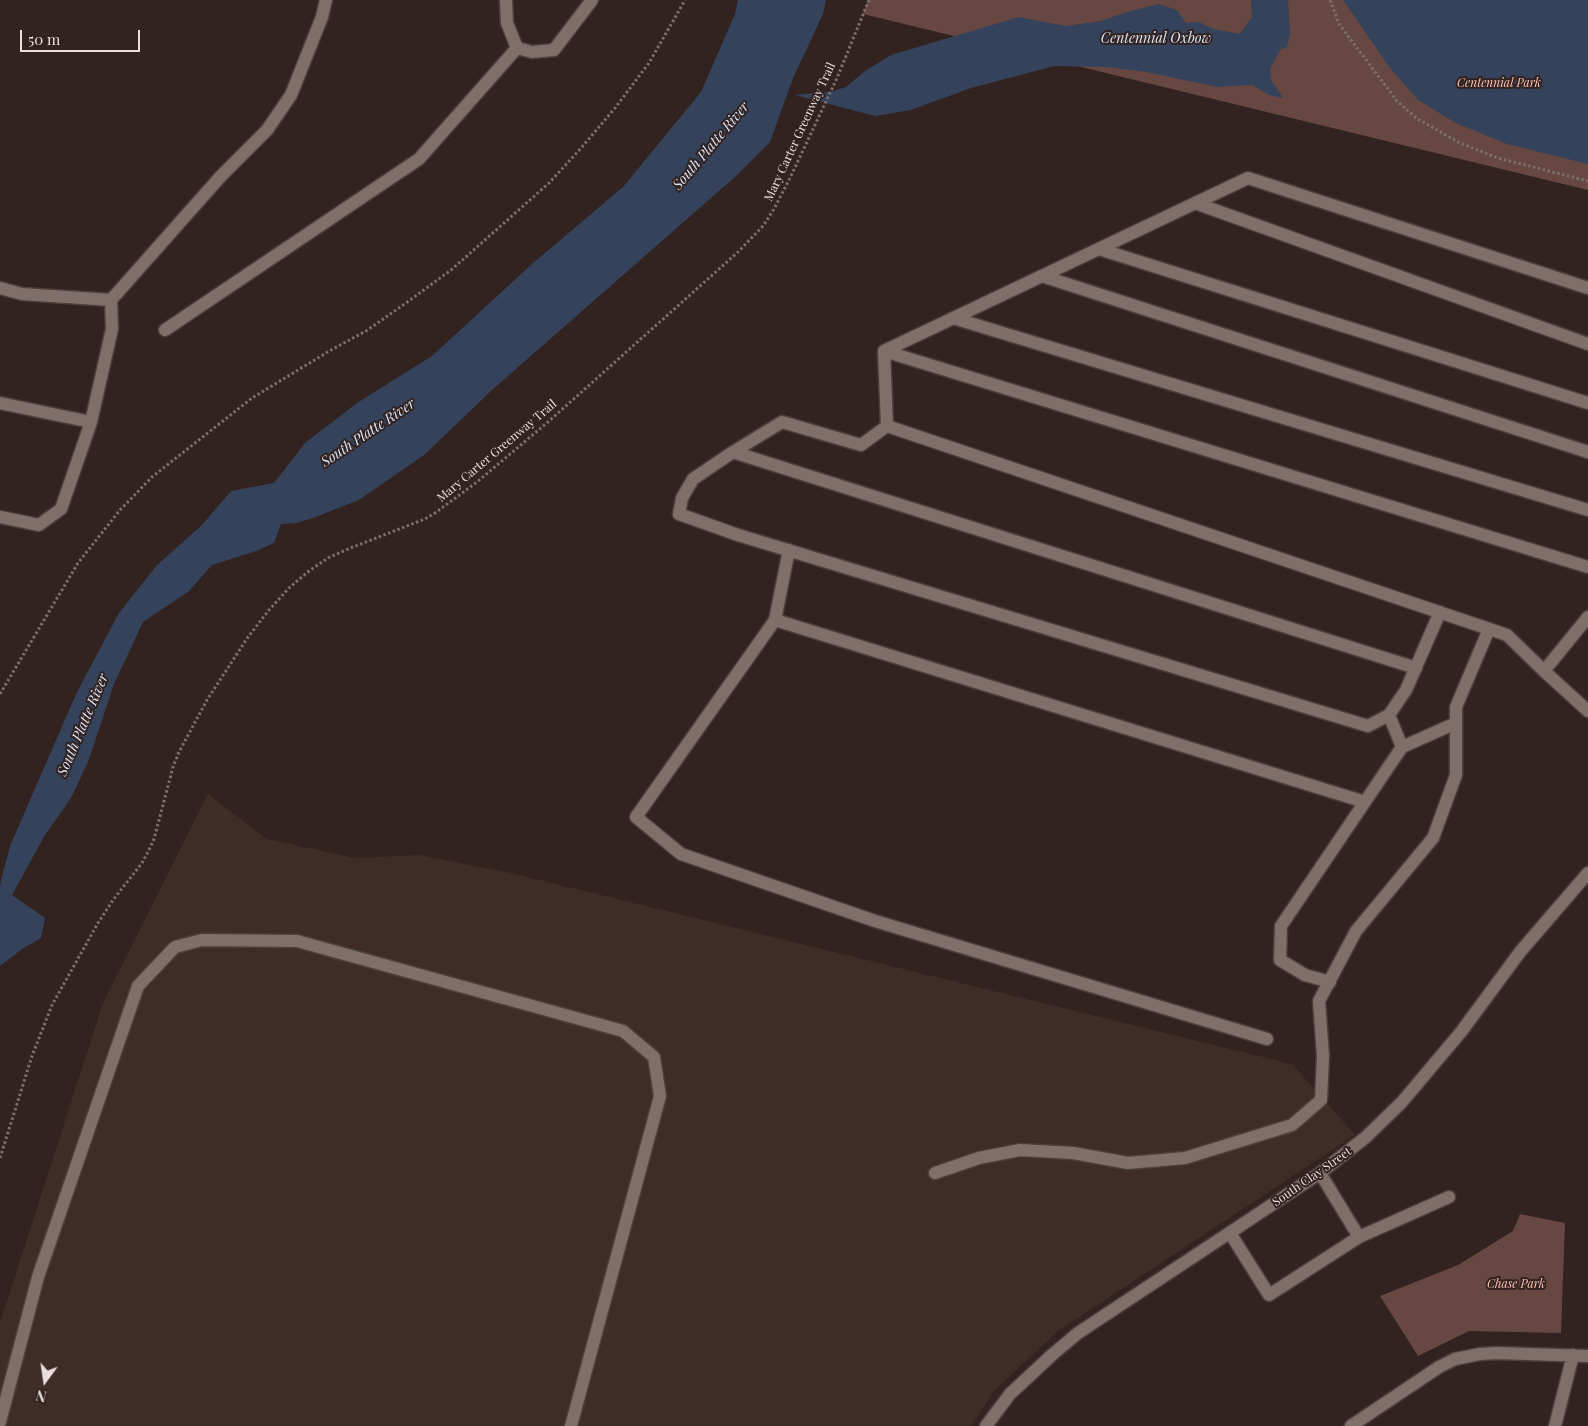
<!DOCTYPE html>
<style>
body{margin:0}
#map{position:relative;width:1588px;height:1426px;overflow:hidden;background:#322320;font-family:"Playfair Display",serif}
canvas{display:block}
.north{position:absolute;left:20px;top:1356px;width:50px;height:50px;-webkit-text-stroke:4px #322320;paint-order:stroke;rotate:194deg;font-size:14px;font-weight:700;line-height:20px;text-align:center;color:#e9dfdc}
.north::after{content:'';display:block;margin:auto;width:18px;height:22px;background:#e9dfdc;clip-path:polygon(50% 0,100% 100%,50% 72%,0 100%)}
.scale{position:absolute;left:20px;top:30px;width:120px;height:22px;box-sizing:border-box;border:2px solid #e9dfdc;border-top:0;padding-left:6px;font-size:15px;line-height:18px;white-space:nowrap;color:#e9dfdc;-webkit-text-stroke:4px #322320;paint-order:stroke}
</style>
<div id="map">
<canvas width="1588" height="1426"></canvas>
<div class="north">N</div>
<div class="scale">50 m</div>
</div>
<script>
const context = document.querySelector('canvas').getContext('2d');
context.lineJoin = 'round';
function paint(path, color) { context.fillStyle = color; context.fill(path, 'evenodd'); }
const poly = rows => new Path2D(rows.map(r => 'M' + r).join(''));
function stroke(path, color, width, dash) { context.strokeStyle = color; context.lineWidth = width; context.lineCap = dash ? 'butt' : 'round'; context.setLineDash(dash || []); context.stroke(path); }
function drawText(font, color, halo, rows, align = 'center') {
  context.font = font + ' "Playfair Display",serif'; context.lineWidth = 4; context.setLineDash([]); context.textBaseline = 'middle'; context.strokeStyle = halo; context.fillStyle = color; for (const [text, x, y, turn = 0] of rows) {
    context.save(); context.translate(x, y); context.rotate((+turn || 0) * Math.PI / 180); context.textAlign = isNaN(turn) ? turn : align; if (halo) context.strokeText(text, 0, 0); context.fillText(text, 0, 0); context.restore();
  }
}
const built = poly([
 [208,794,267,839,355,858,420,855,511,873,1292,1064,1355,1135,1058,1331,993,1392,971,1426,0,1426,0,1323,103,1003]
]);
const green = poly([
 [868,0,1588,0,1588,190,863,14],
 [1520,1214,1565,1223,1561,1333,1469,1331,1418,1356,1380,1296,1458,1265,1513,1231]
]);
const water = poly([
 [738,0,826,0,823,14,793,78,770,142,736,176,492,390,424,455,359,500,313,518,296,523,281,524,274,543,256,551,212,565,188,592,143,622,114,684,88,762,71,798,45,835,12,895,45,918,41,938,22,949,0,966,0,968,0,885,10,846,77,692,119,613,157,565,202,525,231,491,274,483,305,443,357,403,432,356,532,264,623,187,701,92,735,14],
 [1251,0,1288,0,1290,33,1287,47,1281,49,1270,69,1271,80,1283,98,1269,95,1252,85,1217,87,1147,72,1106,67,1054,66,971,88,911,110,875,116,795,95,834,91,846,87,865,71,891,55,1019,17,1065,26,1101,21,1127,12,1159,4,1177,10,1186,23,1199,22,1213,29,1240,34,1252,17],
 [1343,0,1588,0,1588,164,1507,144,1456,123,1418,100,1390,68]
]);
const path = poly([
 [1330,0,1339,24,1397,101,1416,118,1458,142,1498,158,1588,181],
 [0,694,78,563,120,510,152,477,252,398,331,350,366,331,406,303,451,270,494,232,549,183,582,147,615,108,649,63,685,0],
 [0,1158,32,1056,52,1005,98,923,113,900,142,863,148,852,154,839,173,767,179,752,207,700,248,637,269,610,289,588,309,571,328,558,348,549,425,519,435,513,477,482,548,422,738,252,763,226,774,209,790,178,837,78,869,0]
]);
const minor = poly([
 [506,0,507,23,517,48,532,52,554,50,592,0],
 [1195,203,1588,344],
 [1099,249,1588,403],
 [1042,276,1588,452],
 [0,288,22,294,111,300,221,176,267,130,291,95,322,17,326,0],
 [953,318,1588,510],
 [165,330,419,159,517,48],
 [884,351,1588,567],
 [0,403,91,422,61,509,39,525,0,517],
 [91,422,112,329,111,300],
 [887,426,1507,635,1544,671,1588,711],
 [733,452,1416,668],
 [789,550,775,620,636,817,681,854,875,921,1267,1039],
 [1440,612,1406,690,1389,715,1368,726,738,535,679,514,682,498,693,479,733,452,782,422,861,445,887,426,884,351,1248,178,1588,288],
 [775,620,1365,802],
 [1544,671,1588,617],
 [1389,715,1402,747],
 [1330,982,1305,975,1280,960,1281,926,1402,747,1456,723],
 [935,1173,979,1158,1020,1150,1073,1153,1128,1163,1185,1158,1292,1125,1321,1100,1323,1056,1319,1001,1356,931,1433,838,1456,775,1456,707,1489,629],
 [1230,1233,1269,1295,1359,1237,1320,1173],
 [1359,1237,1449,1197],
 [0,1422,38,1277,138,986,175,947,202,940,297,941,623,1031,654,1057,660,1096,571,1426],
 [986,1426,1010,1394,1053,1354,1078,1333,1320,1173,1366,1137,1402,1102,1434,1064,1461,1032,1520,952,1588,873],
 [1351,1426,1439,1367,1455,1359,1480,1354,1497,1353,1588,1356],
 [1555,1426,1573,1355]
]);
const parkNames = [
 ["Centennial Park",1499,83],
 ["Chase Park",1516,1284]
];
const streetNames = [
 ["Mary Carter Greenway Trail",800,132,-65],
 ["Mary Carter Greenway Trail",497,451,-40],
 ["South Clay Street",1312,1177,-35]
];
const waterNames = [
 ["Centennial Oxbow",1156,39],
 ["South Platte River",711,146,-50],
 ["South Platte River",368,433,-34],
 ["South Platte River",83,725,-67]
];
paint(built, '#402c27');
paint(green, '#674741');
paint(water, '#34435b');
stroke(minor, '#4b3f3c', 15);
stroke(path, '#7b6e6b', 3, [2.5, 2.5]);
stroke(minor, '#806e6a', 12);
drawText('italic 12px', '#febfb2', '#322320', parkNames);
drawText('12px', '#e9dfdc', '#322320', streetNames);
drawText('italic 14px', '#d8e4f8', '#322320', waterNames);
</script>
